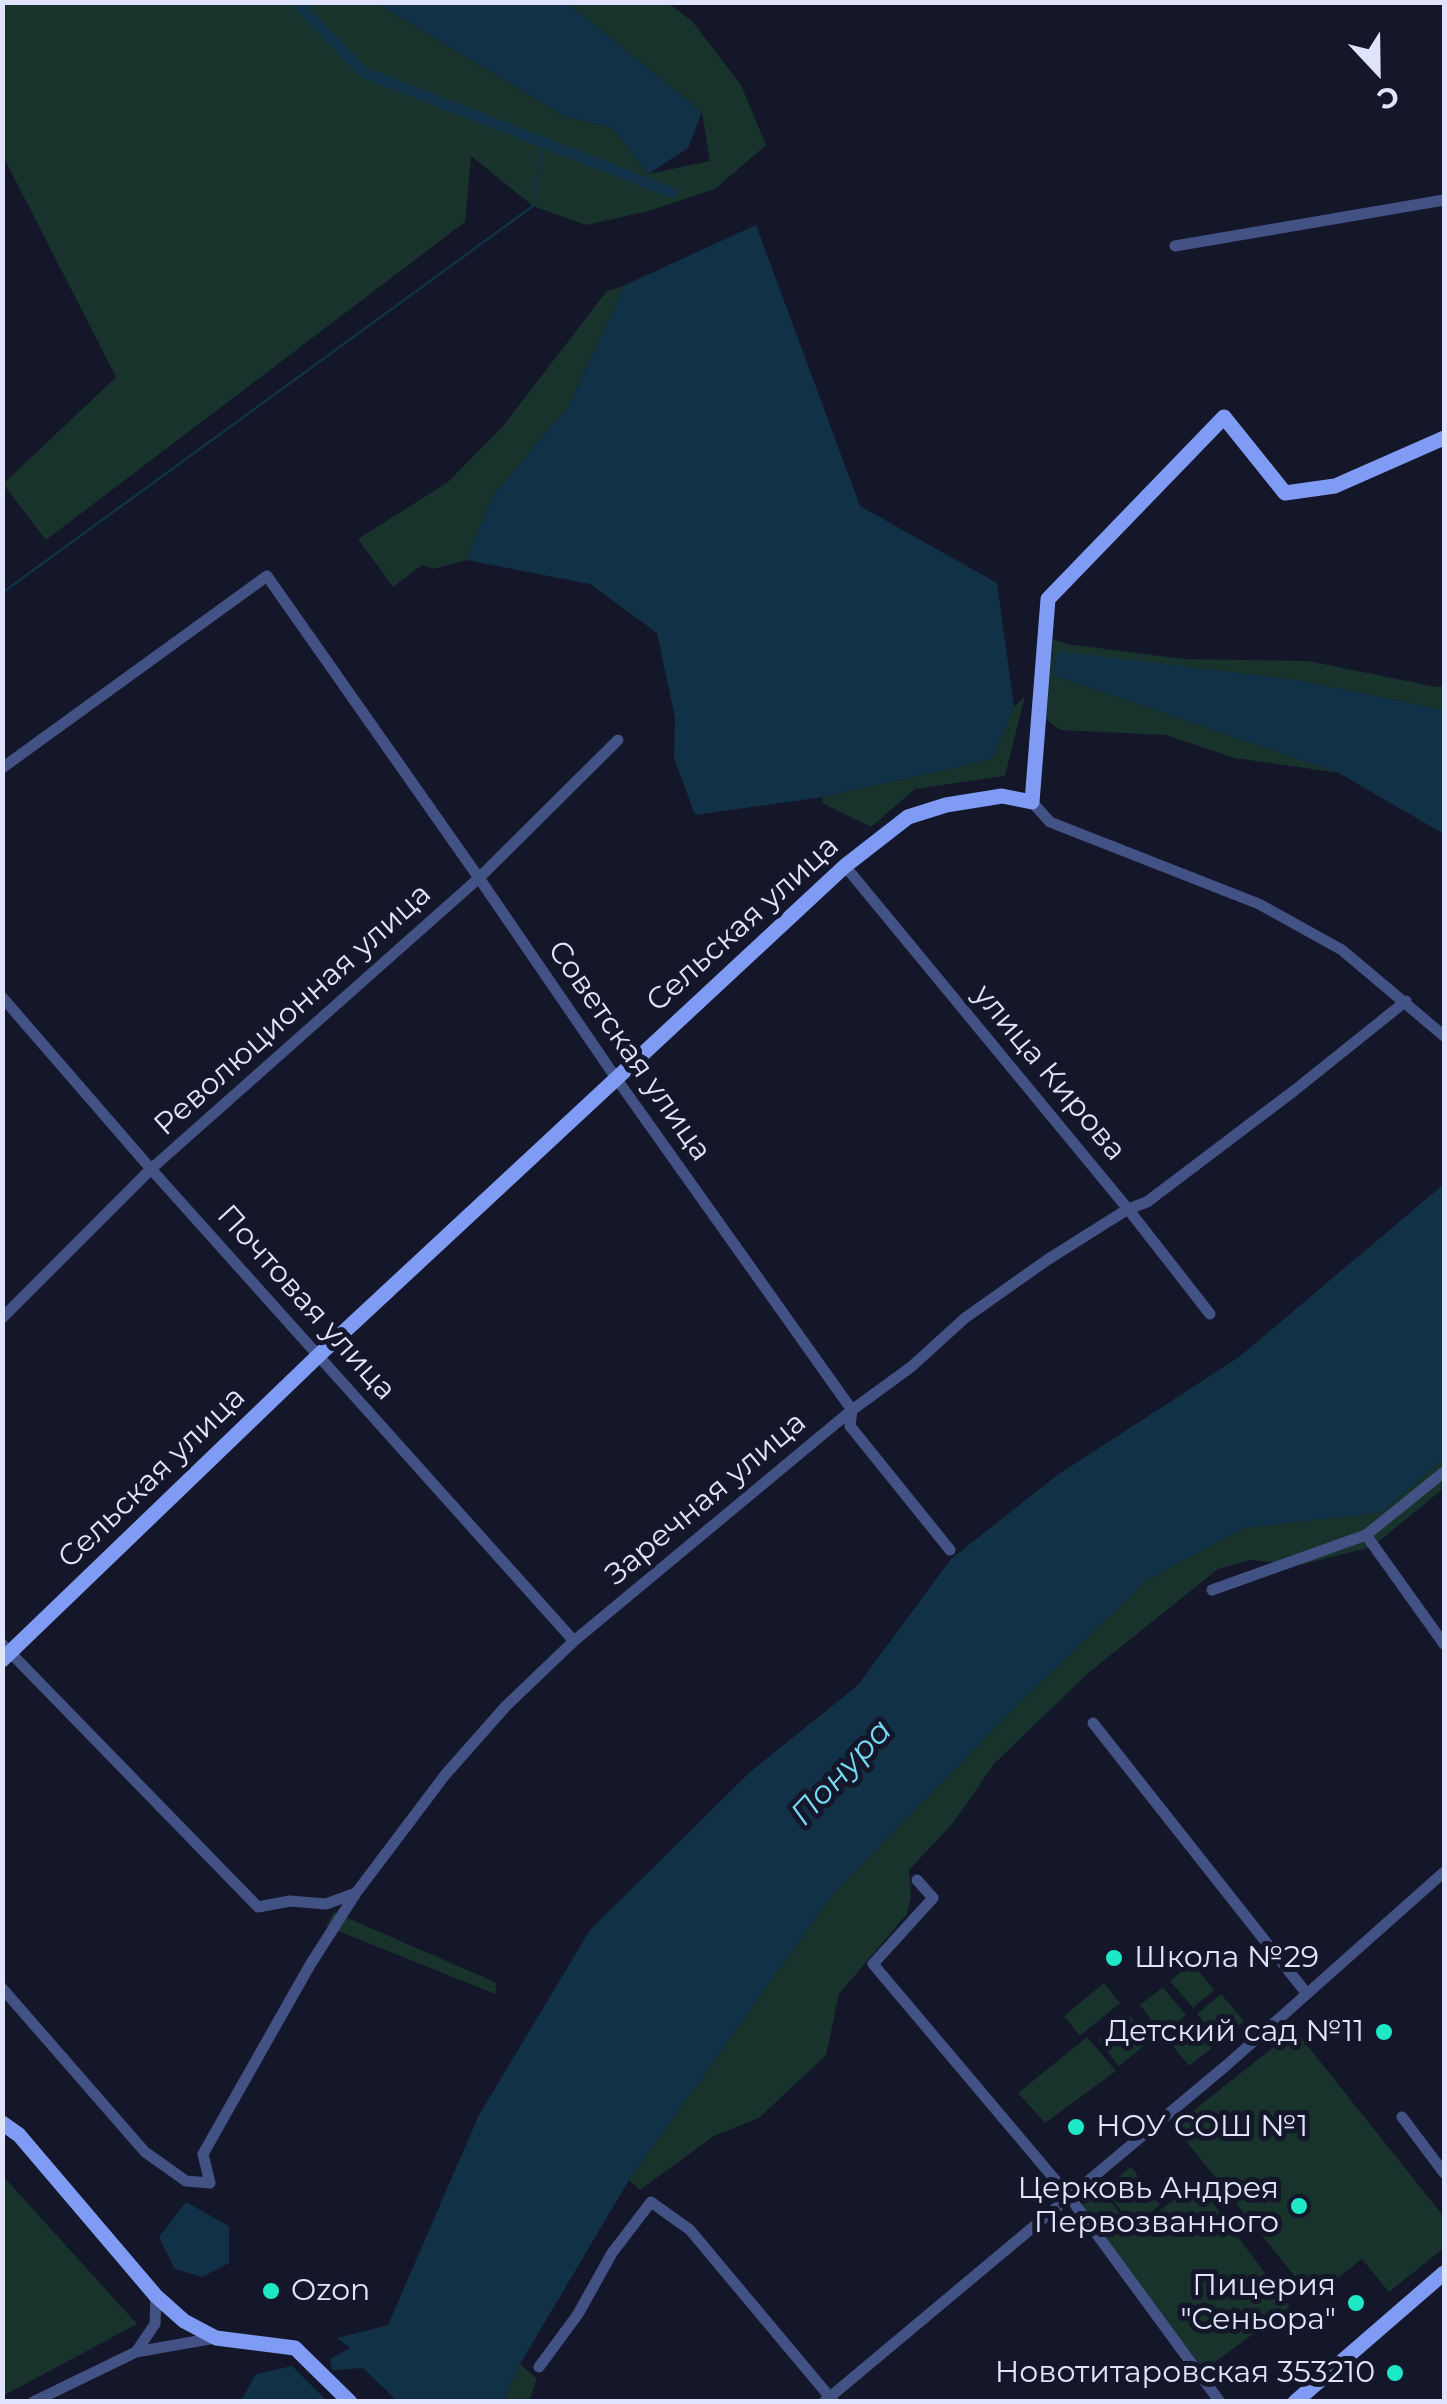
<!DOCTYPE html>
<meta charset="utf-8">
<style>
body{margin:0}
#map{position:relative;width:1447px;height:2404px;overflow:hidden;background:#14162a;font-family:Montserrat,sans-serif}
canvas{display:block}
.frame{position:absolute;inset:0;border:5px solid #dfe4fc;pointer-events:none}
.north{position:absolute;left:1327px;top:20px;width:100px;height:100px;-webkit-text-stroke:8px #14162a;paint-order:stroke;rotate:158deg;font-size:28px;font-weight:700;line-height:40px;text-align:center;color:#dfe4fc}
.north::after{content:'';display:block;margin:auto;width:35px;height:45px;background:#dfe4fc;clip-path:polygon(50% 0,100% 100%,50% 72%,0 100%)}
</style>
<div id="map">
<canvas width="1447" height="2404"></canvas>
<div class="frame"></div>
<div class="north">С</div>
</div>
<script>
const context = document.querySelector('canvas').getContext('2d');
context.lineJoin = 'round';
function paint(path, color) { context.fillStyle = color; context.fill(path, 'evenodd'); }
const poly = rows => new Path2D(rows.map(r => 'M' + r).join(''));
function stroke(path, color, width, dash) { context.strokeStyle = color; context.lineWidth = width; context.lineCap = dash ? 'butt' : 'round'; context.setLineDash(dash || []); context.stroke(path); }
function drawText(font, color, halo, rows, align = 'center') {
  context.font = font + ' Montserrat,sans-serif'; context.lineWidth = 10; context.setLineDash([]); context.textBaseline = 'middle'; context.strokeStyle = halo; context.fillStyle = color; for (const [text, x, y, turn = 0] of rows) {
    context.save(); context.translate(x, y); context.rotate((+turn || 0) * Math.PI / 180); context.textAlign = isNaN(turn) ? turn : align; if (halo) context.strokeText(text, 0, 0); context.fillText(text, 0, 0); context.restore();
  }
}
const green = poly([
 [3,2,376,3,566,117,613,128,648,174,710,161,702,112,567,3,668,3,692,21,741,85,766,145,715,189,649,211,586,225,533,206,471,156,465,222,46,540,3,484,116,377,3,156],
 [625,285,568,407,494,494,466,560,433,569,422,565,393,587,358,539,448,482,503,426,606,292],
 [1053,639,1067,644,1183,659,1308,661,1437,687,1444,686,1444,710,1296,680,1059,652,1053,675,1340,773,1235,758,1166,735,1060,730,1046,719],
 [1025,696,1005,776,915,789,871,827,822,803,823,797,992,759,1014,707],
 [1444,1458,1444,1488,1372,1547,1300,1565,1250,1560,1218,1569,1087,1674,994,1764,953,1823,909,1870,911,1896,907,1914,839,1994,826,2055,759,2118,714,2136,640,2190,629,2180,832,1895,1017,1705,1147,1580,1244,1528,1382,1512],
 [334,1912,497,1983,495,1994,326,1926],
 [1192,1963,1214,1990,1193,2008,1170,1981],
 [1104,1983,1120,2003,1080,2036,1064,2016],
 [1163,1987,1186,2015,1162,2034,1140,2005],
 [1221,1994,1244,2021,1220,2041,1197,2014],
 [1129,2015,1150,2041,1119,2066,1098,2040],
 [1190,2021,1212,2048,1189,2066,1168,2040],
 [1295,2030,1444,2217,1444,2248,1389,2292,1362,2259,1312,2298,1174,2126],
 [1087,2037,1116,2071,1045,2123,1018,2093],
 [1131,2167,1160,2205,1133,2226,1104,2188],
 [3,2176,137,2324,3,2396,2,2396],
 [1198,2183,1290,2307,1204,2370,1080,2206,1102,2190,1132,2230],
 [520,2364,537,2379,529,2401,503,2402]
]);
const water = poly([
 [376,3,567,3,702,112,688,148,648,174,613,128,566,117],
 [756,225,860,506,997,583,1014,707,992,759,823,797,695,815,674,758,675,718,657,633,590,584,466,560,494,494,568,407,625,285],
 [1058,651,1296,680,1444,710,1444,834,1337,772,1053,675],
 [1444,1184,1444,1458,1382,1512,1244,1528,1147,1580,1017,1705,832,1895,629,2180,520,2364,503,2401,397,2401,363,2368,332,2370,330,2359,350,2348,337,2338,388,2325,479,2115,590,1930,750,1772,858,1685,951,1559,1056,1476,1239,1357],
 [186,2202,229,2226,229,2263,202,2277,175,2269,159,2237],
 [292,2366,327,2401,241,2401,256,2374]
]);
const stream = poly([
 [2,593,533,206,544,142]
]);
const canal = poly([
 [296,2,363,72,673,193]
]);
const street = poly([
 [1175,246,1444,200],
 [2,768,267,576,479,878,616,1078,852,1410,850,1426,950,1550],
 [1032,802,1050,822,1259,904,1342,950,1444,1036],
 [845,866,1128,1209,1210,1314],
 [2,997,151,1169,574,1641],
 [2,1318,151,1169,479,878,618,740],
 [1366,1535,1444,1644],
 [1212,1590,1366,1535,1444,1472],
 [2,1644,258,1907,290,1901,326,1904,356,1893],
 [1093,1723,1307,1994],
 [917,1880,933,1898,873,1964,1068,2195,1220,2402],
 [2,1988,145,2152,186,2181,210,2183,203,2154,310,1965,356,1893,445,1775,506,1706,574,1641,852,1410,911,1367,965,1318,1047,1260,1128,1209,1147,1202,1295,1090,1406,1001],
 [1402,2117,1444,2173],
 [136,2352,215,2338],
 [539,2367,578,2314,612,2253,651,2202,690,2230,834,2402],
 [33,2402,136,2352,155,2324,156,2296],
 [824,2402,1228,2064,1444,1872]
]);
const secondary = poly([
 [2,1660,320,1354,845,866,908,817,946,805,1002,796,1032,802,1048,599,1224,417,1285,493,1335,486,1444,438],
 [2,2123,19,2135,156,2296,184,2321,216,2338,295,2348,350,2402],
 [1295,2402,1444,2273]
]);
const markers = [
 [1114,1958,10,"#1ee9c7"],
 [1384,2032,10,"#1ee9c7"],
 [1076,2127,10,"#1ee9c7"],
 [1299,2206,10,"#1ee9c7"],
 [271,2291,10,"#1ee9c7"],
 [1356,2303,10,"#1ee9c7"],
 [1395,2373,10,"#1ee9c7"]
];
const streetNames = [
 ["Сельская улица",743,924,-42],
 ["Революционная улица",293,1010,-42],
 ["Советская улица",629,1051,55],
 ["улица Кирова",1049,1073,50],
 ["Почтовая улица",306,1303,48],
 ["Сельская улица",152,1478,-44],
 ["Заречная улица",706,1499,-40]
];
const poiNames = [
 ["Школа №29",1134,1958,"left"],
 ["Детский сад №11",1364,2032],
 ["НОУ СОШ №1",1096,2127,"left"],
 ["Церковь Андрея",1279,2189],
 ["Первозванного",1279,2223],
 ["Пицерия",1336,2286],
 ["\"Сеньора\"",1336,2320],
 ["Ozon",291,2291,"left"],
 ["Новотитаровская 353210",1375,2373]
];
const waterNames = [
 ["Понура",842,1773,-47]
];
paint(green, '#17332b');
paint(water, '#113246');
stroke(stream, '#113246', 2.5);
stroke(canal, '#113246', 11);
stroke(street, '#435284', 11);
stroke(secondary, '#809bf3', 15);
for (const [x, y, r, color] of markers) { const dot = new Path2D(); dot.arc(x, y, r, 0, 2 * Math.PI); context.fillStyle = color; context.fill(dot); stroke(dot, '#14162a', 4); }
drawText('30px', '#dfe4fc', '#14162a', streetNames);
drawText('30px', '#dfe4fc', '#14162a', poiNames, 'right');
drawText('italic 32px', '#77daf2', '#14162a', waterNames);
</script>
